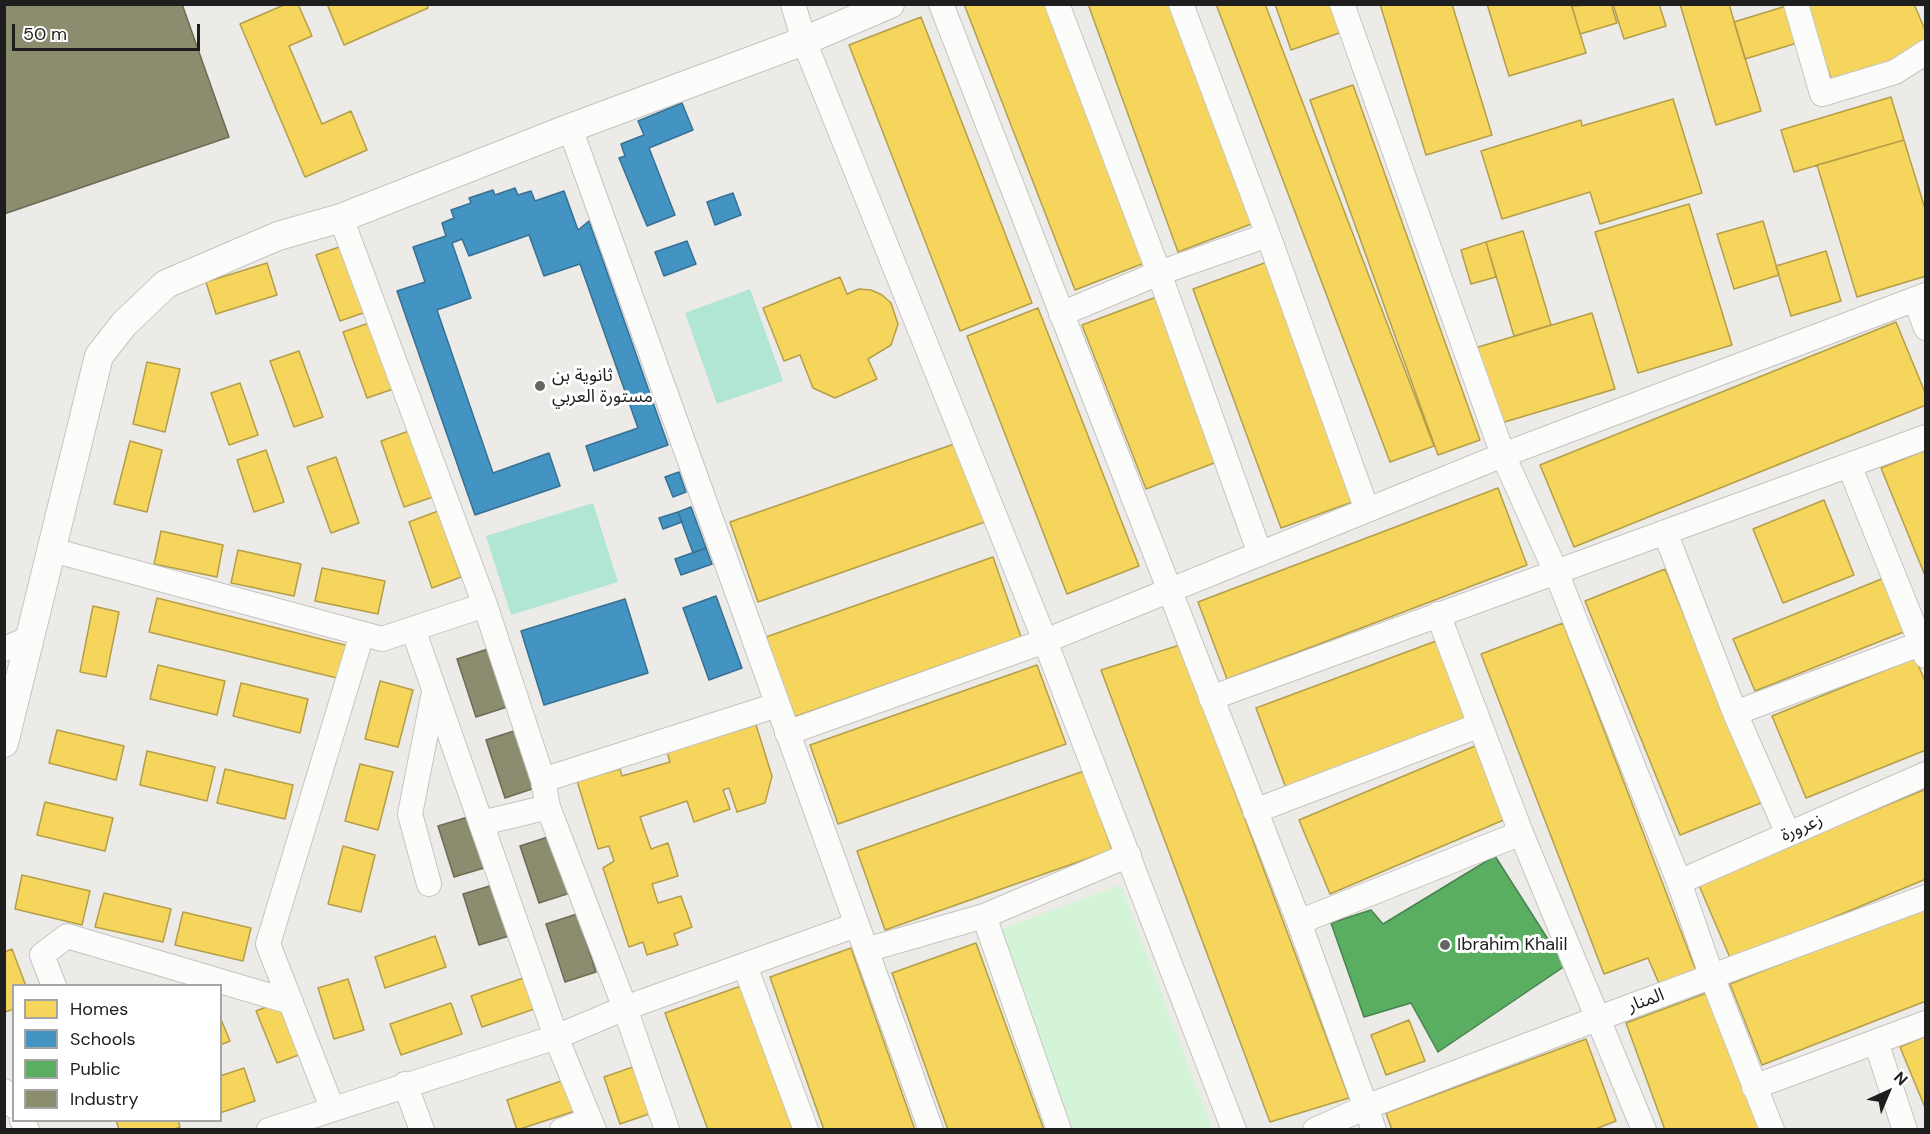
<!DOCTYPE html>
<meta charset="utf-8">
<style>
body{margin:0}
#map{position:relative;width:1930px;height:1134px;overflow:hidden;background:#ecebe7;font-family:"DM Sans",sans-serif}
canvas{display:block}
.frame{position:absolute;inset:0;border:6px solid #1e1e1e;pointer-events:none}
.legend{position:absolute;left:12px;top:984px;width:210px;height:138px;box-sizing:border-box;background:#fff;border:2px solid #a5a5a5;margin:0;padding:8px 10px;list-style:none;font-size:18px;color:#1e1e1e}
.legend li{display:flex;align-items:center;gap:12px;height:30px}
.legend b{width:30px;border:2px solid #a5a5a5}
.north{position:absolute;left:1858px;top:1062px;width:60px;height:60px;-webkit-text-stroke:4px #fff;paint-order:stroke;rotate:44deg;font-size:16px;font-weight:700;line-height:24px;text-align:center;color:#1e1e1e}
.north::after{content:'';display:block;margin:auto;width:21px;height:27px;background:#1e1e1e;clip-path:polygon(50% 0,100% 100%,50% 72%,0 100%)}
.scale{position:absolute;left:12px;top:24px;width:188px;height:27px;box-sizing:border-box;border:3px solid #1e1e1e;border-top:0;padding-left:8px;font-size:18px;line-height:21px;white-space:nowrap;color:#1e1e1e;-webkit-text-stroke:4px #fff;paint-order:stroke}
</style>
<div id="map">
<canvas width="1930" height="1134"></canvas>
<div class="frame"></div>
<ul class="legend">
<li><b style="height:16px;background:#f6d55c"></b>Homes</li>
<li><b style="height:16px;background:#4393c3"></b>Schools</li>
<li><b style="height:16px;background:#5aae61"></b>Public</li>
<li><b style="height:16px;background:#8c8c6e"></b>Industry</li>
</ul>
<div class="north">N</div>
<div class="scale">50 m</div>
</div>
<script>
const context = document.querySelector('canvas').getContext('2d');
context.lineJoin = 'round';
function paint(path, color) { context.fillStyle = color; context.fill(path, 'evenodd'); }
const poly = rows => new Path2D(rows.map(r => 'M' + r).join(''));
function stroke(path, color, width, dash) { context.strokeStyle = color; context.lineWidth = width; context.lineCap = dash ? 'butt' : 'round'; context.setLineDash(dash || []); context.stroke(path); }
function drawText(font, color, halo, rows, align = 'center') {
  context.font = font + ' "DM Sans","Noto Sans Arabic",sans-serif'; context.lineWidth = 6; context.setLineDash([]); context.textBaseline = 'middle'; context.strokeStyle = halo; context.fillStyle = color; for (const [text, x, y, turn = 0] of rows) {
    context.save(); context.translate(x, y); context.rotate((+turn || 0) * Math.PI / 180); context.textAlign = isNaN(turn) ? turn : align; if (halo) context.strokeText(text, 0, 0); context.fillText(text, 0, 0); context.restore();
  }
}
const park = poly([
 [1121,885,1212,1129,1073,1129,998,930]
]);
const pitch = poly([
 [750,289,783,381,717,404,685,313],
 [593,503,618,582,511,615,486,536]
]);
const homes = poly([
 [286,4,298,4,312,36,289,46,322,124,351,111,367,150,305,177,240,24,286,4],
 [327,4,427,4,428,8,344,45,327,4],
 [964,4,1047,4,1147,262,1075,290,964,4],
 [1088,4,1172,4,1254,223,1178,252,1088,4],
 [1216,4,1265,4,1434,446,1390,462,1216,4],
 [1275,4,1333,4,1342,32,1291,50,1275,4],
 [1380,4,1452,4,1492,135,1426,155,1380,4],
 [1487,4,1571,4,1586,53,1509,76,1487,4],
 [1611,4,1617,23,1580,34,1572,6,1611,4],
 [1613,4,1659,4,1666,26,1624,39,1613,4],
 [1680,4,1729,4,1761,111,1716,125,1680,4],
 [1802,4,1914,4,1926,32,1926,47,1833,83,1802,4],
 [1786,6,1797,43,1745,59,1734,22,1786,6],
 [921,17,1032,303,960,331,849,45,921,17],
 [1353,85,1480,440,1438,455,1310,100,1353,85],
 [1891,97,1904,140,1794,172,1781,130,1891,97],
 [1673,99,1702,193,1600,224,1590,192,1502,219,1481,151,1581,120,1582,126,1673,99],
 [1904,140,1926,212,1926,276,1857,297,1817,165,1904,140],
 [1689,204,1732,345,1638,373,1595,232,1689,204],
 [1763,221,1779,275,1734,289,1717,234,1763,221],
 [1523,231,1551,325,1514,336,1486,242,1523,231],
 [1486,242,1496,277,1471,284,1461,250,1486,242],
 [345,245,369,311,340,321,316,255,345,245],
 [1826,251,1841,301,1791,316,1776,266,1826,251],
 [1267,262,1355,501,1281,528,1193,289,1267,262],
 [267,263,277,295,216,314,206,282,267,263],
 [840,277,847,294,859,289,871,290,882,295,891,303,898,324,891,345,868,359,877,379,835,398,813,388,800,355,784,361,763,308,840,277],
 [1159,296,1222,460,1146,489,1082,325,1159,296],
 [1038,308,1139,566,1067,594,967,336,1038,308],
 [1592,313,1615,389,1498,424,1475,348,1592,313],
 [372,322,396,388,367,398,343,332,372,322],
 [1896,322,1926,395,1926,405,1574,547,1540,465,1896,322],
 [299,351,323,417,294,427,270,361,299,351],
 [147,362,180,369,165,432,133,424,147,362],
 [240,383,258,435,229,445,211,393,240,383],
 [409,431,433,497,404,507,381,441,409,431],
 [130,441,162,450,147,512,114,504,130,441],
 [957,443,985,522,758,602,730,522,957,443],
 [266,450,284,502,254,512,237,460,266,450],
 [1926,450,1926,578,1881,468,1926,450],
 [336,457,359,523,331,533,307,467,336,457],
 [1498,488,1527,565,1227,679,1198,602,1498,488],
 [1824,500,1854,575,1783,603,1753,529,1824,500],
 [438,511,461,577,432,588,409,522,438,511],
 [161,531,223,545,217,577,154,564,161,531],
 [238,550,301,564,294,596,231,583,238,550],
 [993,557,1021,637,794,717,766,637,993,557],
 [322,568,385,581,378,614,315,601,322,568],
 [1665,569,1761,803,1680,835,1585,601,1665,569],
 [1884,578,1906,631,1755,691,1733,639,1884,578],
 [157,598,349,646,341,679,149,632,157,598],
 [93,606,119,612,106,677,80,672,93,606],
 [1563,623,1698,976,1661,988,1648,958,1604,974,1481,654,1563,623],
 [1436,641,1466,720,1286,788,1256,708,1436,641],
 [1180,645,1349,1098,1270,1122,1101,670,1180,645],
 [1915,658,1926,683,1926,750,1806,798,1772,716,1915,658],
 [158,665,225,681,217,715,150,699,158,665],
 [1037,665,1066,744,838,824,810,745,1037,665],
 [380,681,413,690,398,747,365,739,380,681],
 [241,683,308,699,300,733,233,716,241,683],
 [756,725,772,776,765,803,737,812,729,788,723,790,730,809,694,822,687,801,640,817,651,849,668,843,678,876,652,884,658,903,681,896,692,927,674,934,678,945,647,955,643,942,629,947,603,868,614,861,609,846,598,849,577,781,620,769,622,776,670,762,667,752,756,725],
 [57,730,124,746,116,780,49,763,57,730],
 [1475,746,1506,819,1330,894,1299,820,1475,746],
 [147,751,215,767,207,801,140,785,147,751],
 [360,764,393,772,378,830,345,821,360,764],
 [225,769,293,785,285,819,217,803,225,769],
 [1084,771,1112,850,885,930,857,851,1084,771],
 [1926,789,1926,879,1731,960,1698,883,1926,789],
 [45,802,113,818,105,851,37,835,45,802],
 [343,846,375,855,361,912,328,904,343,846],
 [22,875,90,891,82,925,15,909,22,875],
 [104,893,171,909,163,942,95,927,104,893],
 [1926,906,1926,1001,1762,1065,1730,984,1926,906],
 [183,912,251,928,243,961,175,945,183,912],
 [435,936,446,967,385,988,375,957,435,936],
 [976,943,1044,1130,948,1130,892,973,976,943],
 [851,948,915,1130,824,1130,770,977,851,948],
 [12,949,26,986,14,986,14,1009,5,1012,4,952,12,949],
 [532,975,543,1006,482,1027,471,996,532,975],
 [348,979,364,1030,334,1039,318,988,348,979],
 [741,986,793,1130,708,1130,665,1013,741,986],
 [1712,991,1764,1130,1665,1130,1626,1023,1712,991],
 [284,1000,304,1053,277,1063,256,1011,284,1000],
 [451,1003,462,1034,401,1055,390,1024,451,1003],
 [220,1017,230,1041,220,1045,220,1017],
 [1409,1020,1425,1061,1386,1075,1371,1035,1409,1020],
 [1926,1036,1926,1110,1900,1047,1926,1036],
 [1586,1039,1616,1121,1593,1130,1392,1130,1386,1113,1586,1039],
 [633,1067,649,1114,620,1124,604,1077,633,1067],
 [244,1068,255,1101,220,1113,220,1076,244,1068],
 [567,1079,578,1110,517,1130,507,1100,567,1079],
 [116,1120,178,1120,180,1127,173,1130,119,1130,116,1120]
]);
const schools = poly([
 [682,103,693,130,649,148,675,215,647,226,619,158,625,156,621,144,644,135,638,121,682,103],
 [515,188,518,195,531,191,535,201,564,191,578,230,589,221,668,445,594,471,586,446,638,428,580,264,544,276,529,235,469,256,462,239,452,243,471,298,437,310,493,473,549,453,560,486,475,515,397,291,425,282,413,247,446,236,442,223,454,218,451,210,471,203,469,198,493,190,495,195,515,188],
 [733,193,741,215,715,225,707,202,733,193],
 [687,241,696,264,664,276,655,252,687,241],
 [679,472,686,492,673,497,665,477,679,472],
 [691,507,706,548,693,553,678,512,691,507],
 [678,512,682,522,663,529,659,518,678,512],
 [706,548,712,564,681,575,675,559,706,548],
 [716,596,742,668,709,680,683,608,716,596],
 [625,599,648,673,544,705,521,631,625,599]
]);
const public = poly([
 [1495,856,1565,966,1438,1052,1411,1003,1364,1017,1331,923,1371,910,1383,924,1495,856]
]);
const industry = poly([
 [4,4,182,4,229,137,4,214,4,4],
 [488,649,507,707,476,717,457,659,488,649],
 [517,730,535,788,505,798,486,740,517,730],
 [468,817,484,868,454,877,438,826,468,817],
 [551,836,570,893,539,903,520,846,551,836],
 [493,885,509,936,479,945,463,894,493,885],
 [577,914,596,972,565,982,546,924,577,914]
]);
const minor = poly([
 [793,4,804,41,1045,641,1234,1130],
 [941,4,1299,922,1374,1130],
 [1057,4,1159,273,1260,554],
 [1181,4,1268,235,1367,510],
 [1342,4,1503,455,1556,572,1679,882,1712,977,1772,1130],
 [1796,4,1822,94,1895,72,1926,52],
 [570,128,931,1130],
 [341,218,485,605,543,780,548,807,625,1008,667,1130],
 [1915,299,1926,328],
 [1061,314,1159,273,1268,235],
 [1849,465,1926,656],
 [1665,532,1735,713,1788,834],
 [52,550,382,639,485,605],
 [1438,614,1521,833,1644,1130],
 [413,629,556,1037,594,1130],
 [4,649,30,638],
 [1211,698,1926,437],
 [1735,713,1920,644],
 [787,733,1045,641,1503,455,1926,295],
 [543,780,777,705],
 [1255,811,1480,725],
 [482,823,548,807],
 [1679,882,1926,774],
 [429,884,410,814,434,692],
 [984,916,1059,1130],
 [1299,922,1521,833],
 [866,950,984,916,1129,855],
 [745,966,806,1130],
 [54,986,42,955,67,936,291,1002],
 [1876,1042,1905,1130],
 [405,1084,422,1130],
 [1754,1087,1926,1023],
 [4,1091,14,1106],
 [332,1108,268,944,362,634],
 [22,1120,27,1130],
 [269,1130,556,1037,625,1008,856,925],
 [562,1130,590,1120],
 [1315,1130,1366,1107,1599,1018,1926,897]
]);
const tertiary = poly([
 [4,743,99,356,124,324,166,284,278,236,341,218,570,128,804,41,890,4]
]);
const markers = [
 [540,386,6,"#666664"],
 [1445,945,6,"#666664"]
];
const poiNames = [
 ["ثانوية بن",552,376],
 ["مستورة العربي",552,397],
 ["Ibrahim Khalil",1457,945]
];
const streetNames = [
 ["زعرورة",1802,828,-24],
 ["المنار",1646,1001,-20]
];
paint(park, '#d3f4d7');
paint(pitch, '#b1e5d4');
paint(homes, '#f6d55c');
stroke(homes, '#b59e49', 1.5);
paint(schools, '#4393c3');
stroke(schools, '#387092', 1.5);
paint(public, '#5aae61');
stroke(public, '#48834d', 1.5);
paint(industry, '#8c8c6e');
stroke(industry, '#6b6b56', 1.5);
stroke(minor, '#c5c4c3', 26);
stroke(tertiary, '#c5c4c3', 30);
stroke(minor, '#fcfcfb', 24);
stroke(tertiary, '#fcfcfb', 28);
for (const [x, y, r, color] of markers) { const dot = new Path2D(); dot.arc(x, y, r, 0, 2 * Math.PI); context.fillStyle = color; context.fill(dot); stroke(dot, '#fff', 2); }
drawText('18px', '#1e1e1e', '#fff', poiNames, 'left');
drawText('18px', '#1e1e1e', '#fff', streetNames);
</script>
